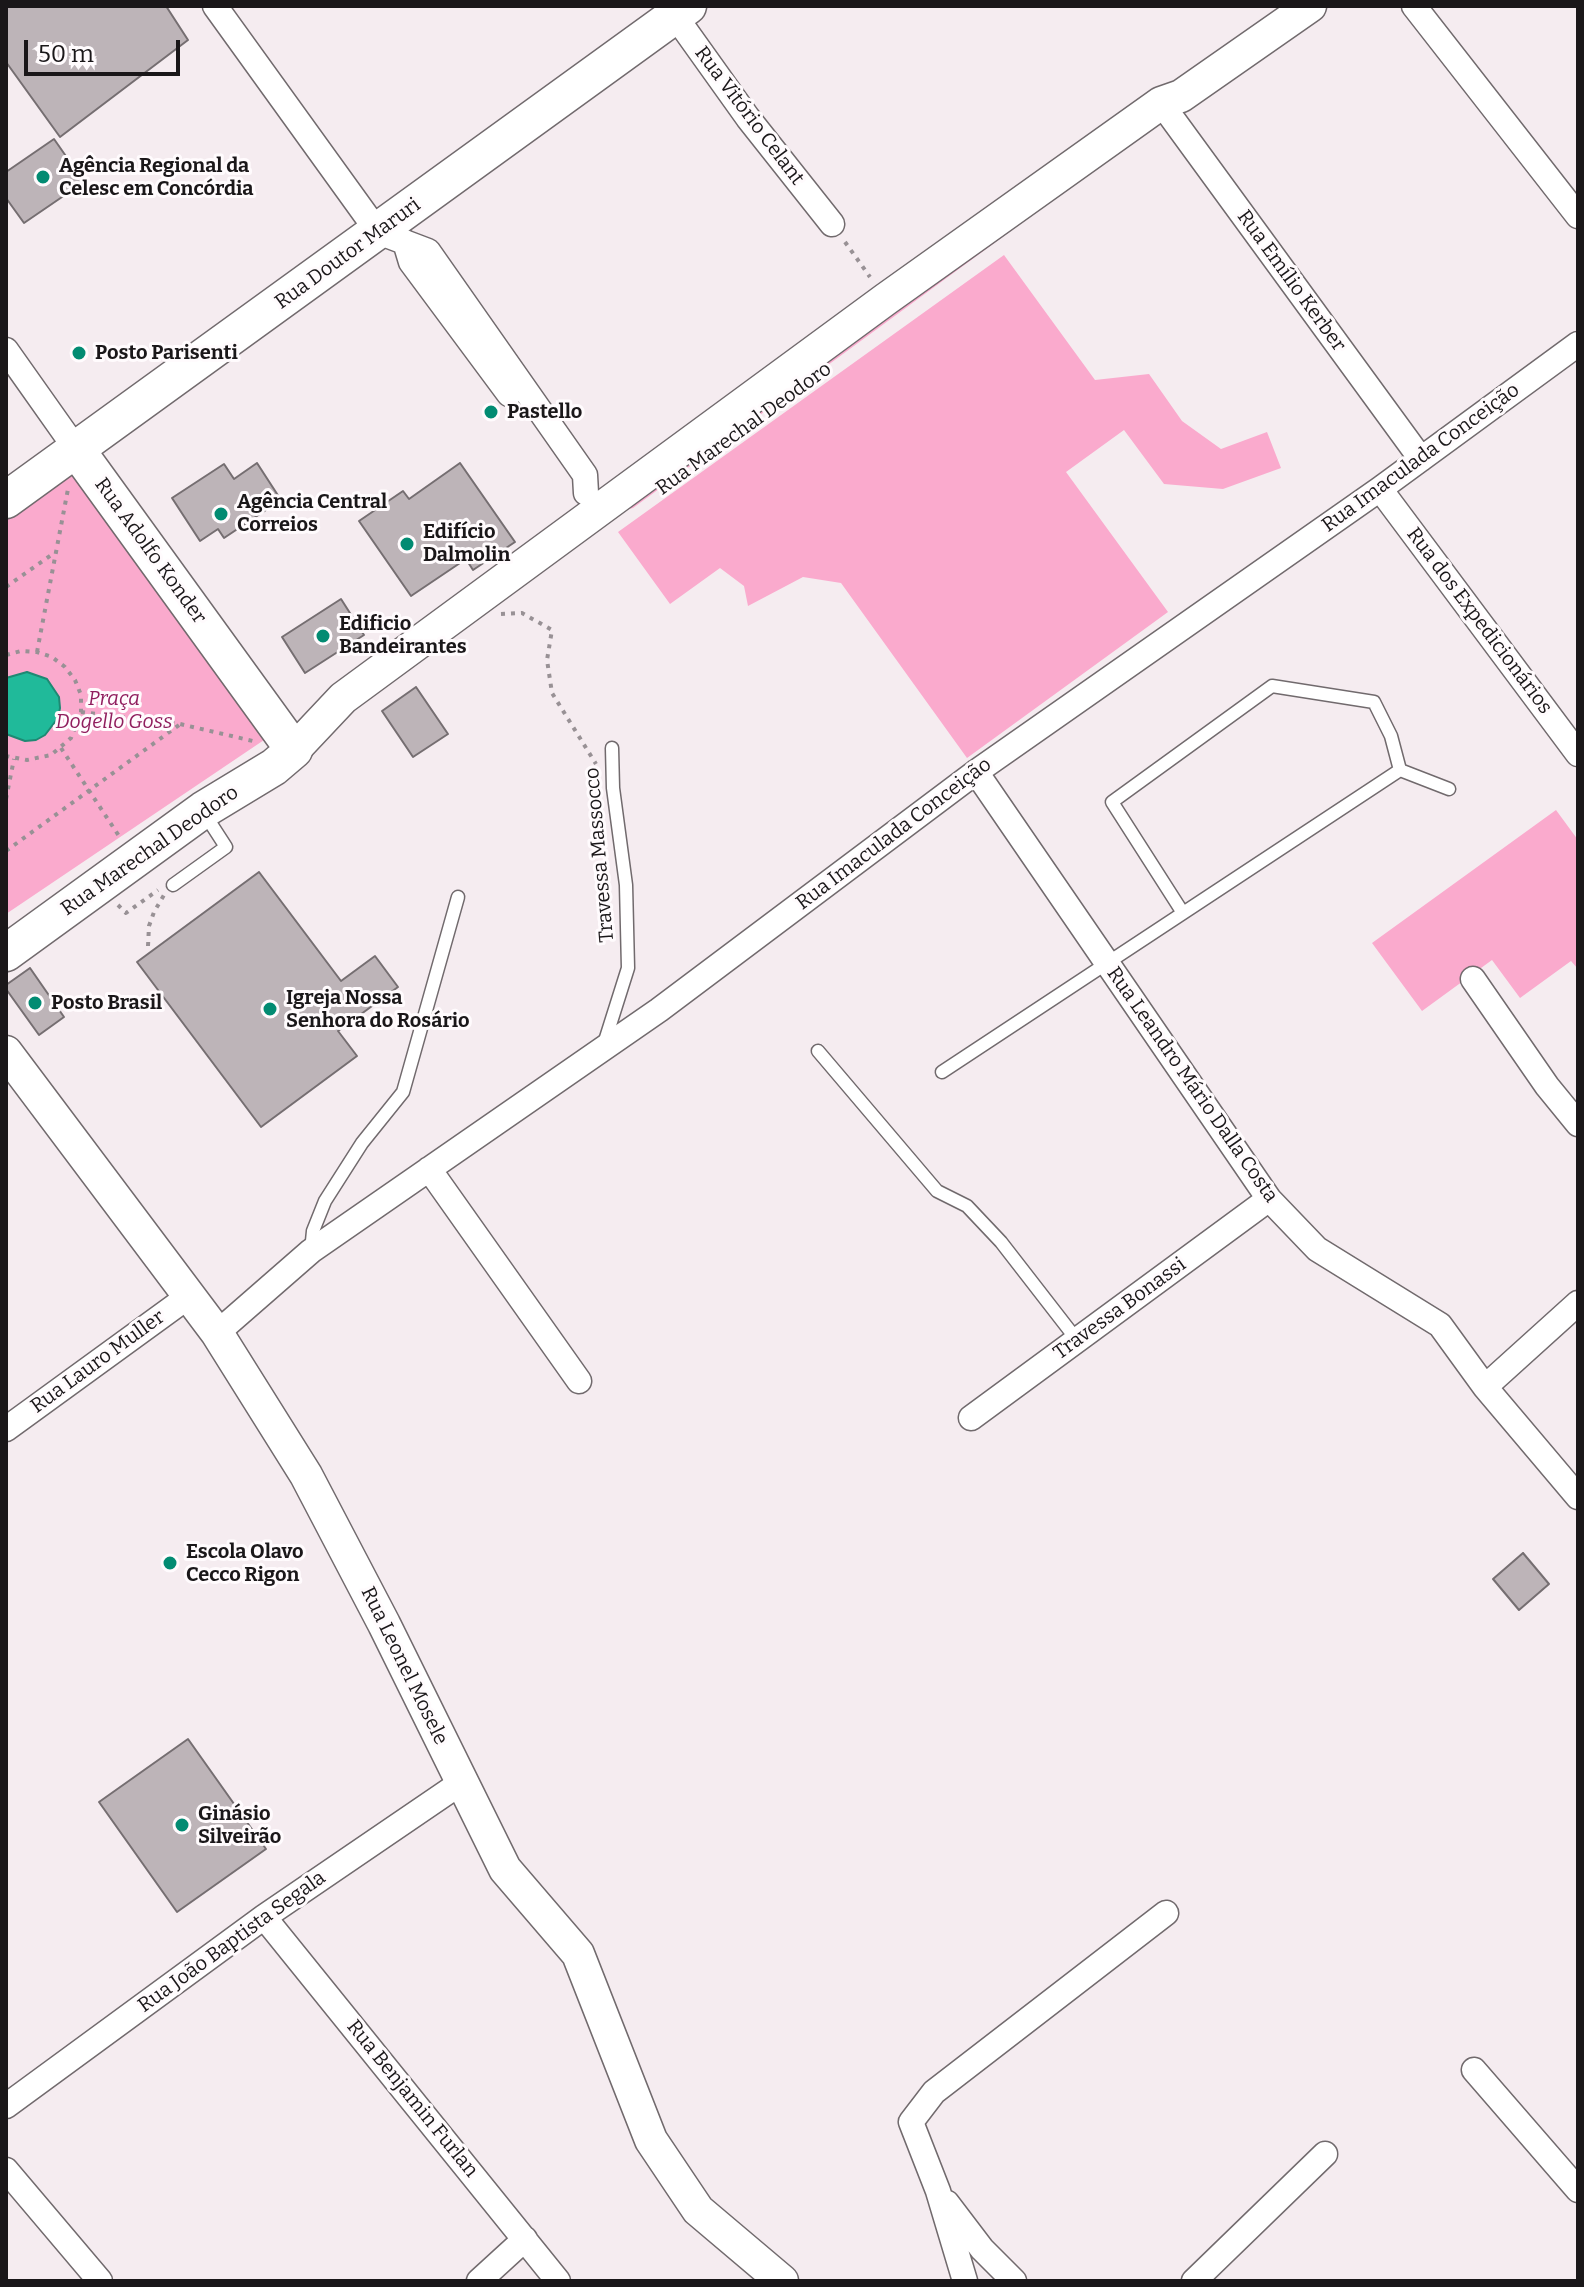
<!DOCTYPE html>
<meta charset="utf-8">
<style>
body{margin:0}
#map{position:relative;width:1584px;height:2287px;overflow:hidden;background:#f5ecf0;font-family:Bitter,serif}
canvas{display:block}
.frame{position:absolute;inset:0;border:8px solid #1a1719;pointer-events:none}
.scale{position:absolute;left:24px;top:40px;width:156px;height:36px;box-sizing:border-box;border:4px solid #1a1719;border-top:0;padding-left:10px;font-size:24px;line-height:28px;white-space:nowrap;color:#1a1719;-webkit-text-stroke:6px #fffbfd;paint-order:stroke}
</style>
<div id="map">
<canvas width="1584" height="2287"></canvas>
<div class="frame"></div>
<div class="scale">50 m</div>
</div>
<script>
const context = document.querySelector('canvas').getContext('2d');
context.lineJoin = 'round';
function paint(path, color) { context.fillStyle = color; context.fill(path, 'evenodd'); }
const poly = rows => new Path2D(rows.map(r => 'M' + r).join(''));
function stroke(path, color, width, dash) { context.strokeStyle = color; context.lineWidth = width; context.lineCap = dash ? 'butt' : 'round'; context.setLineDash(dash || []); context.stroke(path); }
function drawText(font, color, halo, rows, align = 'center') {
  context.font = font + ' Bitter,serif'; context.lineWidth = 6; context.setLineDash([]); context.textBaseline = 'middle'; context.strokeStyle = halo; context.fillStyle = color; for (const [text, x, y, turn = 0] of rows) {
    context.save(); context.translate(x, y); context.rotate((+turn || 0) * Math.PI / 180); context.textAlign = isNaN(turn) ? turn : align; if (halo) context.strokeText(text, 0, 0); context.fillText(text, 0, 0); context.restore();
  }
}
const green = poly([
 [1162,120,633,508,614,513],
 [1004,255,1095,380,1149,374,1182,421,1221,449,1267,432,1281,468,1223,489,1164,484,1124,430,1066,472,1168,612,967,758,841,583,803,577,748,606,744,586,720,568,670,604,618,532],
 [77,465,264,740,6,914,6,517],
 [1556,810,1578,840,1578,969,1571,961,1520,998,1492,960,1422,1011,1372,943]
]);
const water = poly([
 [27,672,47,679,59,697,60,708,58,718,45,735,36,740,25,741,6,734,6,678,27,672]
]);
const building = poly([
 [6,6,166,6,188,40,60,137,6,62,6,6],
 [54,139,84,182,24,223,6,198,6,172,54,139],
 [257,463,281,500,224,538,218,529,200,541,172,498,224,464,234,479,257,463],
 [460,463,515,542,473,570,466,559,411,596,359,521,403,491,409,499,460,463],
 [341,599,364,635,305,673,282,637,341,599],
 [416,687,448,734,413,757,382,711,416,687],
 [259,872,341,981,375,956,398,987,338,1031,357,1056,261,1127,137,962,259,872],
 [30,968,64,1017,39,1035,6,989,6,985,30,968],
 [1523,1553,1549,1584,1519,1610,1493,1579,1523,1553],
 [188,1739,266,1849,177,1912,99,1802,188,1739]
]);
const path = poly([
 [845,242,870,277],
 [6,587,54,553],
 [501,614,522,613,552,630,547,660,552,693,596,764],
 [37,652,68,489],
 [6,655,21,651,37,652,52,657,65,667,75,680,81,695,81,712,71,738,51,755,27,760,6,756],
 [81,712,180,724,253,741],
 [61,748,119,836],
 [6,799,14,759],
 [6,851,179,725],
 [118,905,126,913,158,890],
 [148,946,149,926,154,912,164,895]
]);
const lane = poly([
 [173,885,226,847,204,813],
 [1183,913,1112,802,1272,686,1374,702,1391,736,1400,770],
 [604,1044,628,968,626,885,613,788,612,748],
 [818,1051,937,1191,967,1206,1001,1242,1077,1340],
 [942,1072,1400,770,1449,789],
 [311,1251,313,1231,325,1201,362,1143,403,1092,458,897]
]);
const street = poly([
 [215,6,378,232,428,251,585,475,586,493],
 [668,6,748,118,832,224],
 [1414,6,1578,216],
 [1161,103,1421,459],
 [405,242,411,262,509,394],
 [6,350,76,449],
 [1380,489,1578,754],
 [976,772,1269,1199,1317,1249,1440,1325,1485,1387,1578,1497],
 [1473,979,1547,1086,1578,1124],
 [429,1169,579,1381],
 [217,1333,311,1251,659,1010,976,772,1380,489,1578,344],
 [1485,1387,1578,1303],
 [971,1418,1269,1199],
 [6,1429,189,1296],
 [264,1917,558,2281],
 [1474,2070,1578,2190],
 [6,2106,264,1917,462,1782],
 [6,2170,100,2281],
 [947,2203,982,2249,1014,2281],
 [479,2281,525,2239],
 [965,2281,938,2191,911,2122,934,2092,1166,1913],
 [1194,2281,1325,2154]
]);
const secondary = poly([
 [294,750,343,698,886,299,1161,103,1181,96,1310,6],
 [6,1052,217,1333,306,1475,384,1624,505,1869,578,1954,651,2140,698,2210,782,2281]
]);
const primary = poly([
 [6,500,688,6],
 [6,953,203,810,274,767,294,750,76,449]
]);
const markers = [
 [43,177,8,"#028b72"],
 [79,353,8,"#028b72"],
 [491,412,8,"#028b72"],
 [221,514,8,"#028b72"],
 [407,544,8,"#028b72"],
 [323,636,8,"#028b72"],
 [35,1003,8,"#028b72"],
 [270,1009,8,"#028b72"],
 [170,1563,8,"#028b72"],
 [182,1825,8,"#028b72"]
];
const streetNames = [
 ["Rua Vitório Celant",749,116,53],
 ["Rua Doutor Maruri",348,254,-36],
 ["Rua Emílio Kerber",1291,281,54],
 ["Rua Marechal Deodoro",744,429,-36],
 ["Rua Imaculada Conceição",1421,458,-36],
 ["Rua Adolfo Konder",150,551,54],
 ["Rua dos Expedicionários",1479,621,53],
 ["Rua Imaculada Conceição",894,834,-37],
 ["Rua Marechal Deodoro",150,851,-35],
 ["Travessa Massocco",600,855,-95],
 ["Rua Leandro Mário Dalla Costa",1192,1085,55],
 ["Travessa Bonassi",1120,1309,-36],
 ["Rua Lauro Muller",98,1362,-36],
 ["Rua Leonel Mosele",404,1666,64],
 ["Rua João Baptista Segala",232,1942,-36],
 ["Rua Benjamin Furlan",412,2099,51]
];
const poiNames = [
 ["Agência Regional da",59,166],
 ["Celesc em Concórdia",59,189],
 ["Posto Parisenti",95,353],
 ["Pastello",507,412],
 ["Agência Central",237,502],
 ["Correios",237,525],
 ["Edifício",423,532],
 ["Dalmolin",423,555],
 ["Edificio",339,624],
 ["Bandeirantes",339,647],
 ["Igreja Nossa",286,998],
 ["Senhora do Rosário",286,1021],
 ["Posto Brasil",51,1003],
 ["Escola Olavo",186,1552],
 ["Cecco Rigon",186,1575],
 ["Ginásio",198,1814],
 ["Silveirão",198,1837]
];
const parkNames = [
 ["Praça",114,699],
 ["Dogello Goss",114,722]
];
paint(green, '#faaacd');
paint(water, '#20ba9a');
stroke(water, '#1e8973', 2);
paint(building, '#bdb4b8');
stroke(building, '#756e71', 2);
stroke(lane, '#716a6d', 15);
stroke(street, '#716a6d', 27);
stroke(secondary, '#716a6d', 35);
stroke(primary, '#716a6d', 39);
stroke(path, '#989195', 4, [4, 6]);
stroke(lane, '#fff', 12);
stroke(street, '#fff', 24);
stroke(secondary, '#fff', 32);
stroke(primary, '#fff', 36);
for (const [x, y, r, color] of markers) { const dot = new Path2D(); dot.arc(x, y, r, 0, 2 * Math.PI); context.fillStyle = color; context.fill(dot); stroke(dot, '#fffbfd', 3); }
drawText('20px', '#1a1719', '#fffbfd', streetNames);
drawText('bold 20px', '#1a1719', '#fffbfd', poiNames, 'left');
drawText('italic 20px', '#901e5e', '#fffbfd', parkNames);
</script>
